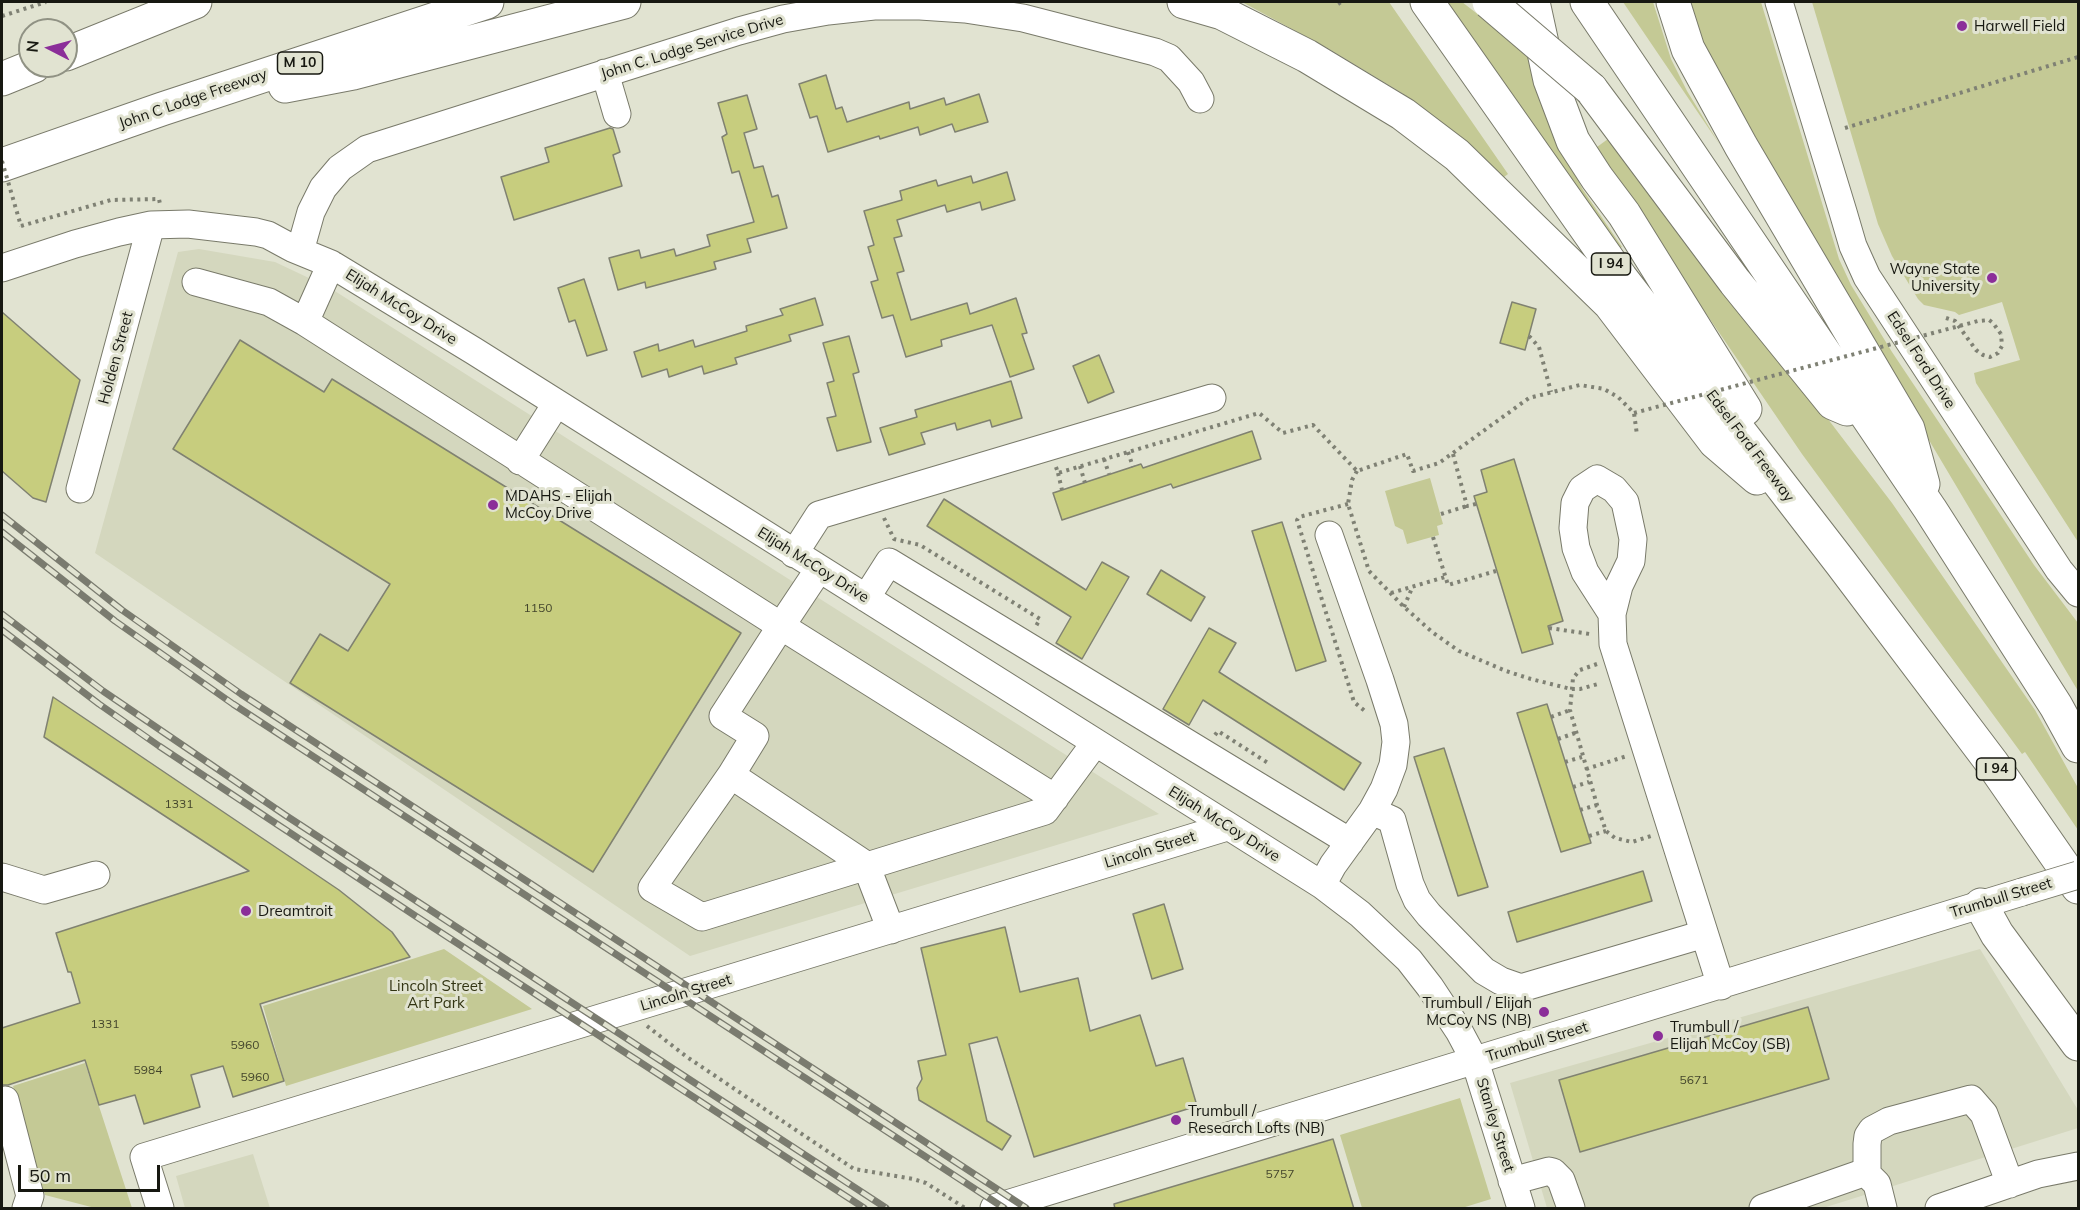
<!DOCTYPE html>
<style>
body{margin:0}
#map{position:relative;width:2080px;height:1210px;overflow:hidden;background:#e1e3d1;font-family:Mulish,sans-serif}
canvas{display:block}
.frame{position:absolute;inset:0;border:3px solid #171811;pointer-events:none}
.north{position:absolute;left:18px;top:18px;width:60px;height:60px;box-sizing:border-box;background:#e1e3d1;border:2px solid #909284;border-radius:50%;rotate:276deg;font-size:16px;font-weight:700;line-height:24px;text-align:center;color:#171811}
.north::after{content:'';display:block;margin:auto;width:21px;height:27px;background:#8b2e99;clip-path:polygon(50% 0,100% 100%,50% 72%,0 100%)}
.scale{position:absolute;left:18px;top:1165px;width:142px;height:27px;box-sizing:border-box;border:3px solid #171811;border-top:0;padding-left:8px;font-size:18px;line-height:21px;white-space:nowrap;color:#171811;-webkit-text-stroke:4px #e1e3d1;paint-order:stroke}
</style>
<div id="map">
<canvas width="2080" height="1210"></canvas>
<div class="frame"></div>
<div class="north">N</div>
<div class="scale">50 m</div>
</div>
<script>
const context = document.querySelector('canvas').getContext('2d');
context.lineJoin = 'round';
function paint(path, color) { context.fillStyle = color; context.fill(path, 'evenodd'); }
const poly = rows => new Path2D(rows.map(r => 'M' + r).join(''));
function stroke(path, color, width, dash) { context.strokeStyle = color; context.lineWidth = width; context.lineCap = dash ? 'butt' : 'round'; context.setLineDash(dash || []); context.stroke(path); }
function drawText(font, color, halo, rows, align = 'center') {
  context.font = font + ' Mulish,sans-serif'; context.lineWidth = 6; context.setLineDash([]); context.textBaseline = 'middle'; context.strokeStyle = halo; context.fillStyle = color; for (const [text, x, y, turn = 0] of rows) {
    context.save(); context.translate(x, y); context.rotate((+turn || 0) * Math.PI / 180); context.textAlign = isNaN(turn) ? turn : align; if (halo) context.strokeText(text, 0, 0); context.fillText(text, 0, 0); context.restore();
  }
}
const built = poly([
 [199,249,275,262,330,288,1159,814,690,956,95,553,178,252],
 [1980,949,2078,1110,2078,1128,1823,1208,1547,1208,1510,1083],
 [253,1154,270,1208,185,1208,176,1176]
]);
const green = poly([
 [1242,2,1389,2,1508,174,1504,177,1444,125,1402,93,1329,49],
 [1446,2,1462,2,1528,53,1562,148,1583,190,1622,247,1620,248,1495,74],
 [1623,2,1653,2,1671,59,1687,91,1720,145],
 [1690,2,1761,2,1839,259,1851,285,1892,352,2034,565,2078,623,2078,691,1882,361,1718,75,1695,27],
 [1812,2,2078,2,2078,542,1976,383,1974,373,2020,360,2002,302,1959,315,1955,312,1924,305,1918,299,1892,256,1878,224],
 [1612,136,1892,503,2035,710,2078,788,2078,830,2025,752,2022,754,1802,454,1645,224,1610,172,1597,147],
 [1430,478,1443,524,1437,526,1439,535,1407,544,1403,530,1395,526,1385,491],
 [444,949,532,1009,286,1086,263,1006],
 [85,1063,132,1208,95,1208,45,1195,13,1086],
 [1460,1098,1491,1199,1462,1208,1362,1208,1340,1135]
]);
const building = poly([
 [826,75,836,109,842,107,847,122,909,102,910,109,944,98,946,105,979,94,988,122,955,132,952,124,920,135,918,127,880,139,879,136,828,152,817,116,810,118,799,84,826,75],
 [747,95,757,129,744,133,754,168,763,166,772,197,778,195,787,228,747,239,751,252,714,262,716,269,646,288,645,282,618,290,609,258,639,250,641,258,674,249,676,256,710,246,707,235,754,222,739,171,732,173,722,137,727,134,718,103,747,95],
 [610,128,613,129,620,152,613,155,622,186,514,220,501,177,549,162,545,148,610,128],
 [1007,172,1015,200,982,210,980,202,947,212,945,205,897,220,902,236,894,238,904,271,897,273,911,320,967,303,970,314,1016,298,1027,333,1022,334,1034,369,1010,377,992,325,941,340,942,346,906,357,893,315,882,318,871,282,878,280,868,247,874,245,864,211,902,200,900,191,936,180,938,186,971,176,973,183,1007,172],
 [584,279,607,350,587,356,575,320,569,322,558,288,584,279],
 [815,298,823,325,789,335,791,341,735,358,737,364,704,374,702,366,669,377,667,369,642,377,634,352,658,344,659,351,693,340,695,347,747,331,746,326,783,315,780,309,815,298],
 [1512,302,1536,309,1525,350,1500,343,1512,302],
 [2,312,80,380,46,502,33,498,2,471,2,312],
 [849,336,859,372,853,374,871,442,837,451,827,418,836,416,827,383,834,381,823,343,849,336],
 [240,340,324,392,332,379,741,633,593,872,290,683,320,634,348,651,390,584,173,449,240,340],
 [1099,355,1114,392,1088,403,1073,366,1099,355],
 [1011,381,1022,418,992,427,990,420,957,430,955,423,921,433,925,444,889,455,880,428,917,417,915,410,1011,381],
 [1252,431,1261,459,1173,488,1171,484,1062,520,1053,493,1141,464,1143,468,1252,431],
 [1514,459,1563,621,1548,626,1553,644,1522,653,1474,496,1487,492,1481,470,1514,459],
 [944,499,1086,590,1102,562,1129,577,1082,659,1056,643,1071,617,927,526,944,499],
 [1282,522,1326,661,1296,671,1252,531,1282,522],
 [1161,570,1205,597,1191,621,1147,594,1161,570],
 [1209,628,1236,643,1219,672,1361,763,1344,790,1203,700,1189,725,1163,709,1209,628],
 [53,697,339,890,392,932,410,957,260,1004,284,1081,233,1097,223,1066,191,1075,200,1107,144,1124,135,1095,99,1105,85,1060,8,1085,2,1085,2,1028,80,1003,71,972,68,972,56,933,249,871,44,737,53,697],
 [1547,704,1591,843,1561,852,1517,713,1547,704],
 [1444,748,1488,887,1458,896,1414,757,1444,748],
 [1643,871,1652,901,1517,942,1508,912,1643,871],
 [1164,904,1183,969,1152,979,1133,914,1164,904],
 [1005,927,1020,992,1078,978,1090,1031,1140,1015,1156,1066,1183,1058,1197,1106,1034,1157,997,1037,969,1044,987,1121,1011,1136,1002,1150,919,1100,917,1088,922,1079,918,1061,946,1055,921,948,1005,927],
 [1808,1007,1829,1079,1580,1152,1559,1080,1808,1007],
 [1333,1139,1354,1209,1115,1209,1114,1204,1333,1139]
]);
const path = poly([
 [1338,4,1341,2],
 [2,16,46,2],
 [1845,128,2078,57],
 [21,226,111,200,159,199,160,204],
 [1946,318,1955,321,1976,350,1983,355,1990,357,1998,353,2002,346,2001,334],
 [1529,336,1539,347,1551,392],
 [1128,452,1133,467],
 [1453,454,1467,506,1476,504],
 [1104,459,1109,474],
 [1080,466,1085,483],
 [1056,467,1058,473,1259,413,1283,433,1313,425,1357,471,1407,454,1413,471,1439,463,1529,398,1580,385,1604,389,1618,397,1634,413,1637,435],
 [1357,471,1352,480,1348,504,1369,571,1403,606,1432,632,1459,651,1506,671,1531,679,1571,689,1580,689,1598,684],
 [1058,473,1062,490],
 [1348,504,1299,517,1297,520,1354,702,1366,712],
 [1441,514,1467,506],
 [884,518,894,539,920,545,1040,619,1036,626],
 [1433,537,1448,585,1496,571],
 [1391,593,1445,577],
 [1404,607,1412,588],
 [1549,628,1590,634],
 [1597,664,1580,670,1573,678,1570,710,1597,805,1606,831,1615,838,1632,842,1651,836],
 [1551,717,1570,710],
 [1215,735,1218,731,1268,763],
 [1558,739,1575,733],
 [1565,762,1582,757],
 [1586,769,1627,756],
 [1573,787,1589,782],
 [1580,810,1597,805],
 [1589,836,1606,831],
 [647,1026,687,1057,854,1169,913,1179,926,1183,965,1208]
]);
const minor = poly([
 [1779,2,1843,212,1853,246,1867,277,2059,570,2078,593],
 [605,73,617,114],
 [300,251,311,212,323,188,340,168,367,149,739,31,783,19,828,11,874,6,920,6,965,9,1023,18,1155,52,1169,58,1191,82,1200,99],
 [331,264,305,322,781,626,819,569],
 [2,268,75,244,119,232,151,225,188,224,256,232,268,235,292,248,331,264,474,351,1322,885,1360,914,1409,960,1430,987,1459,1031,1475,1061,1521,1208],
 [196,282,269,302,305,322],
 [520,461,556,404],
 [80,489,151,225],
 [794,554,819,515,1212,398],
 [866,598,889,562,1350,842],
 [1612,614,1619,586,1631,561,1633,539,1625,502,1614,489,1597,479,1582,489,1575,503,1573,528,1576,548,1585,572,1612,614,1613,644,1721,986],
 [731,775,652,888,702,917,1045,811,1095,743],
 [1372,811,1392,820,1410,884,1417,900,1429,915,1484,971,1501,981,1521,988,1704,934],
 [2,877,44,890,96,875],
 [1322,885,1333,865,1372,811,1384,789,1393,765,1396,742,1394,724,1380,680,1329,535],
 [891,930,866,865,731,775,755,736,723,716,781,626,1055,798],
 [5,1100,30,1196,26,1208],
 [1867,1174,1867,1144,1868,1136,1872,1130,1889,1121,1971,1099,1984,1114,2010,1184],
 [1512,1181,1549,1171,1553,1172,1561,1180,1571,1208],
 [160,1208,144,1157,1227,827],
 [994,1208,2022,892],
 [1763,1208,1860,1174,1867,1174,1877,1184,1883,1208],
 [1939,1208,2038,1174,2078,1166]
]);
const highway = poly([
 [1184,2,1222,13,1307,56,1403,114,1457,155,1610,304,1715,442,1757,478],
 [1427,2,1621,278,1841,563,1992,763,2078,887],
 [1533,2,1550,80,1573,141,1597,178,1624,214,1745,409],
 [1587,2,1930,509,2056,706,2078,746],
 [1673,2,1688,49,1741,146,1908,429,1923,484],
 [66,54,195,2],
 [2,79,34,66],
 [285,86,353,73,624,2],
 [1591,89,1735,282,1833,403,1847,409],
 [2,165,162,109,487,2],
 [1981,905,1997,934,2078,1044]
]);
const rail = poly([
 [2,515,122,610,241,694,1026,1208],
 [2,532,115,621,233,704,1004,1208],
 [2,614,103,691,285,815,886,1208],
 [2,630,99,704,159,746,417,917,864,1208]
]);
const pathBridge = poly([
 [2,161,21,226],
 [1634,413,1978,321,1989,320,1993,323,2001,334]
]);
const minorBridge = poly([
 [2022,892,2078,875]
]);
const highwayBridge = poly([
 [1489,2,1591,89]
]);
const markers = [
 [1962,26,6,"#8b2e99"],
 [1992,278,6,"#8b2e99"],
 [493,505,6,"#8b2e99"],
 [246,911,6,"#8b2e99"],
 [1544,1012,6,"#8b2e99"],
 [1658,1036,6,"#8b2e99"],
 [1176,1120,6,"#8b2e99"]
];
const numberNames = [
 ["1150",538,608],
 ["1331",179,804],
 ["1331",105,1024],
 ["5960",245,1045],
 ["5984",148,1070],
 ["5960",255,1077],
 ["5671",1694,1080],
 ["5757",1280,1174]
];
const shields = [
 [300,63,45],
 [1611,264,39],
 [1996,769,39]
];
const shieldNames = [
 ["M 10",300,63],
 ["I 94",1611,264],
 ["I 94",1996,769]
];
const poiNames = [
 ["Harwell Field",1974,26],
 ["Wayne State",1980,269,"right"],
 ["University",1980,286,"right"],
 ["MDAHS - Elijah",505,496],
 ["McCoy Drive",505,513],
 ["Dreamtroit",258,911],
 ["Trumbull / Elijah",1532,1003,"right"],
 ["McCoy NS (NB)",1532,1020,"right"],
 ["Trumbull /",1670,1027],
 ["Elijah McCoy (SB)",1670,1044],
 ["Trumbull /",1188,1111],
 ["Research Lofts (NB)",1188,1128]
];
const streetNames = [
 ["John C. Lodge Service Drive",692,47,-17],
 ["John C Lodge Freeway",193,99,-19],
 ["Elijah McCoy Drive",401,307,32],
 ["Holden Street",116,358,-75],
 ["Edsel Ford Drive",1921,360,57],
 ["Edsel Ford Freeway",1750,446,53],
 ["Elijah McCoy Drive",813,565,32],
 ["Elijah McCoy Drive",1224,824,32],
 ["Lincoln Street",1150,850,-17],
 ["Trumbull Street",2001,898,-17],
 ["Lincoln Street",686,993,-17],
 ["Trumbull Street",1537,1042,-17],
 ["Stanley Street",1495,1125,73]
];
const parkNames = [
 ["Lincoln Street",436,986],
 ["Art Park",436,1003]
];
paint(built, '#d4d7be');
paint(green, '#c4c995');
paint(building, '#c7cd7e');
stroke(building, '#808271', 1.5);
stroke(minor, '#797a6a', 29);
stroke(highway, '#797a6a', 35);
stroke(path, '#7f8174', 4, [3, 4.5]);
stroke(minor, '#fff', 27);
stroke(highway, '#fff', 33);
stroke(rail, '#7a7b6f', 7);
stroke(rail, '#e1e3d1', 4.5, [14]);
stroke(minorBridge, '#797a6a', 29, []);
stroke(highwayBridge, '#797a6a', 35, []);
stroke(pathBridge, '#7f8174', 4, [3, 4.5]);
stroke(minorBridge, '#fff', 27);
stroke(highwayBridge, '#fff', 33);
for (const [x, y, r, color] of markers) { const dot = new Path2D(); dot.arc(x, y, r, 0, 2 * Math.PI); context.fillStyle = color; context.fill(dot); stroke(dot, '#e1e3d1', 2); }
drawText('12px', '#43452c', null, numberNames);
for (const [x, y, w] of shields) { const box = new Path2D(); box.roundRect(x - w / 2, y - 11, w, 22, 4.5); context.fillStyle = '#e1e3d1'; context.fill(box); stroke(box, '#171811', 1.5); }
drawText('bold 14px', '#171811', null, shieldNames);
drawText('15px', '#171811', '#e1e3d1', poiNames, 'left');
drawText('15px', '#171811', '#e1e3d1', streetNames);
drawText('15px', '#323412', '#e1e3d1', parkNames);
</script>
